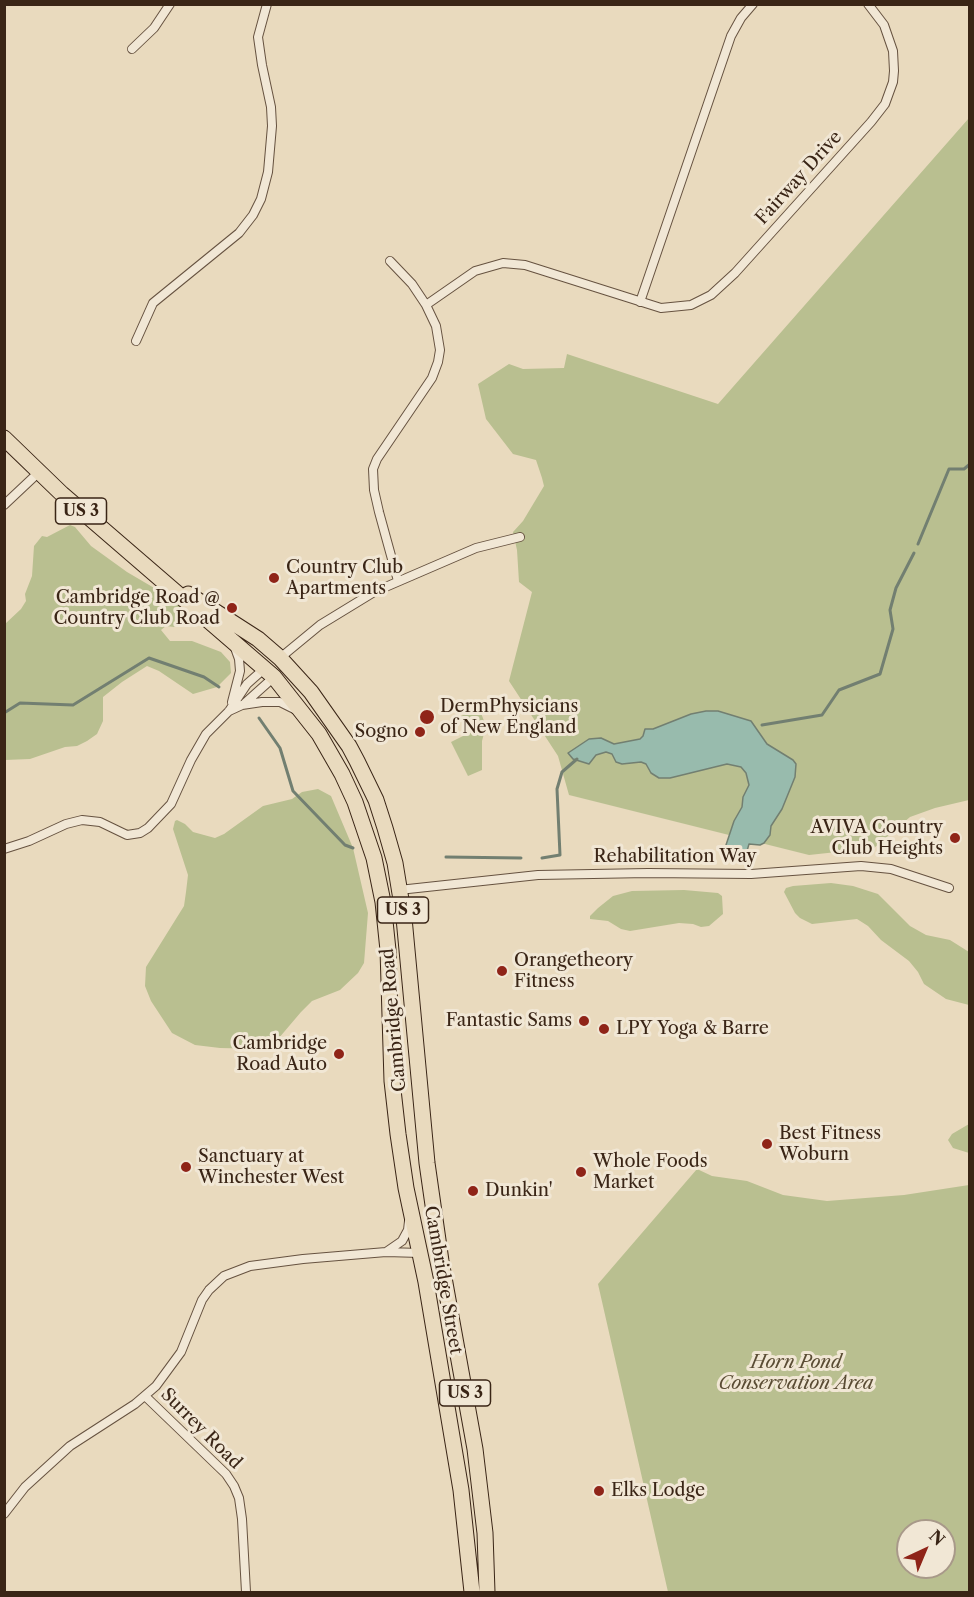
<!DOCTYPE html>
<style>
body{margin:0}
#map{position:relative;width:974px;height:1597px;overflow:hidden;background:#e9dabe;font-family:"Libre Caslon Text",serif}
canvas{display:block}
.frame{position:absolute;inset:0;border:6px solid #3a2516;pointer-events:none}
.north{position:absolute;left:896px;top:1519px;width:60px;height:60px;box-sizing:border-box;background:#f1e7d5;border:2px solid #a89989;border-radius:50%;rotate:44deg;font-size:16px;font-weight:700;line-height:24px;text-align:center;color:#3a2516}
.north::after{content:'';display:block;margin:auto;width:21px;height:27px;background:#8f2418;clip-path:polygon(50% 0,100% 100%,50% 72%,0 100%)}
</style>
<div id="map">
<canvas width="974" height="1597"></canvas>
<div class="frame"></div>
<div class="north">N</div>
</div>
<script>
const context = document.querySelector('canvas').getContext('2d');
context.lineJoin = 'round';
function paint(path, color) { context.fillStyle = color; context.fill(path, 'evenodd'); }
const poly = rows => new Path2D(rows.map(r => 'M' + r).join(''));
function stroke(path, color, width, dash) { context.strokeStyle = color; context.lineWidth = width; context.lineCap = dash ? 'butt' : 'round'; context.setLineDash(dash || []); context.stroke(path); }
function drawText(font, color, halo, rows, align = 'center') {
  context.font = font + ' "Libre Caslon Text",serif'; context.lineWidth = 6; context.setLineDash([]); context.textBaseline = 'middle'; context.strokeStyle = halo; context.fillStyle = color; for (const [text, x, y, turn = 0] of rows) {
    context.save(); context.translate(x, y); context.rotate((+turn || 0) * Math.PI / 180); context.textAlign = isNaN(turn) ? turn : align; if (halo) context.strokeText(text, 0, 0); context.fillText(text, 0, 0); context.restore();
  }
}
const green = poly([
 [969,118,969,800,935,808,910,817,874,848,809,855,569,795,558,756,509,681,532,592,519,582,517,550,513,532,523,521,544,486,542,478,536,460,513,454,486,419,478,384,509,364,523,369,564,368,567,354,718,404],
 [70,525,75,527,91,546,127,572,178,602,183,609,185,615,181,624,174,627,166,626,161,630,170,641,192,641,221,652,230,662,231,673,217,687,193,694,159,671,147,666,122,682,103,697,103,721,97,734,87,741,77,746,65,747,30,759,5,760,5,624,21,609,26,601,25,594,32,576,34,546,42,536,47,537],
 [479,708,486,726,482,741,482,770,468,776,451,742,469,733,461,716],
 [318,789,331,796,353,848,368,913,364,963,358,973,340,990,312,1001,301,1012,273,1045,263,1049,220,1048,195,1045,172,1033,151,1001,145,986,146,967,184,906,186,892,188,875,173,829,175,821,177,820,185,824,193,832,215,838,224,834,263,806,292,799,302,792],
 [831,883,853,886,878,894,910,926,926,935,950,940,969,952,969,1005,946,999,924,984,918,972,909,961,881,940,868,926,857,919,812,924,800,918,795,913,784,892,786,888,793,886],
 [684,890,718,893,722,896,723,914,709,926,701,927,693,924,679,923,630,931,621,929,608,921,590,919,590,916,598,908,613,896,632,891],
 [969,1124,969,1153,953,1148,948,1140,952,1134],
 [697,1169,712,1176,747,1181,783,1195,827,1201,904,1195,969,1185,969,1592,668,1592,598,1284],
 [908,1531,944,1531,944,1567,908,1567]
]);
const water = poly([
 [706,711,718,711,751,721,767,744,793,760,796,764,795,777,782,809,771,826,770,835,764,843,760,845,749,844,745,858,739,855,734,849,727,847,726,845,734,821,742,807,743,797,749,785,746,773,741,767,727,764,670,778,659,778,651,773,646,764,641,762,622,764,616,762,612,754,606,752,596,755,589,764,573,759,568,753,589,739,601,738,614,744,640,739,643,736,645,729,653,729,691,714,706,711]
]);
const stream = poly([
 [918,544,949,469,964,469,970,464],
 [4,713,20,703,73,705,149,658,204,677,219,687],
 [259,718,280,748,293,791,345,845,353,848],
 [762,725,822,715,839,690,880,674,893,629,890,610,896,588,914,553],
 [446,857,521,858],
 [542,858,560,855,557,789,562,772,577,759]
]);
const street = poly([
 [132,49,154,28,170,4],
 [390,261,412,284,426,305,436,326,440,350,438,362,432,378,377,459,373,469,374,490,379,512,398,581],
 [640,302,731,36,741,18,753,4],
 [426,305,475,271,503,263,525,265,661,308,691,305,711,295,735,273,871,122,885,104,893,82,894,71,893,51,884,25,868,4],
 [136,341,153,303,239,233,253,215,261,199,268,172,272,126,271,107,262,65,258,37,267,4],
 [4,505,38,473],
 [280,658,320,625,374,592,476,548,520,537],
 [232,702,240,671,239,659,235,648],
 [245,703,274,677],
 [229,711,242,705,262,702,280,702,294,709],
 [4,849,29,841,66,824,82,820,100,822,127,835,140,833,148,828,171,804,191,760,206,734,229,711,247,684,265,668],
 [399,890,538,875,648,873,751,874,861,866,891,869,949,888],
 [386,1252,402,1241,408,1230,409,1221],
 [145,1396,226,1474,234,1486,239,1498,242,1519,246,1592],
 [4,1514,25,1487,70,1446,135,1404,156,1386,181,1352,202,1300,209,1290,224,1276,250,1266,303,1259,386,1252,420,1253]
]);
const highway = poly([
 [4,438,62,494,274,677,319,734,342,774,355,802,374,858,383,902,388,950,392,1081,398,1134,406,1188,426,1282,461,1490,472,1592],
 [188,594,258,639,280,658,311,692,349,746,357,761,376,800,385,828,395,863,404,918,427,1163,441,1261,475,1449,485,1533,487,1592]
]);
const markers = [
 [274,578,6,"#8f2418"],
 [232,608,6,"#8f2418"],
 [427,717,8,"#8f2418"],
 [420,732,6,"#8f2418"],
 [955,838,6,"#8f2418"],
 [502,971,6,"#8f2418"],
 [584,1021,6,"#8f2418"],
 [604,1029,6,"#8f2418"],
 [339,1054,6,"#8f2418"],
 [767,1144,6,"#8f2418"],
 [186,1167,6,"#8f2418"],
 [581,1172,6,"#8f2418"],
 [473,1191,6,"#8f2418"],
 [599,1491,6,"#8f2418"]
];
const shields = [
 [81,511,51],
 [403,910,51],
 [465,1393,51]
];
const shieldNames = [
 ["US 3",81,511],
 ["US 3",403,910],
 ["US 3",465,1393]
];
const streetNames = [
 ["Fairway Drive",799,178,-48],
 ["Rehabilitation Way",675,857],
 ["Cambridge Road",394,1020,-95],
 ["Cambridge Street",443,1280,80],
 ["Surrey Road",201,1429,45]
];
const poiNames = [
 ["Country Club",286,568],
 ["Apartments",286,589],
 ["Cambridge Road @",220,598,"right"],
 ["Country Club Road",220,619,"right"],
 ["DermPhysicians",440,707],
 ["of New England",440,728],
 ["Sogno",408,732,"right"],
 ["AVIVA Country",943,828,"right"],
 ["Club Heights",943,849,"right"],
 ["Orangetheory",514,961],
 ["Fitness",514,982],
 ["Fantastic Sams",572,1021,"right"],
 ["LPY Yoga & Barre",616,1029],
 ["Cambridge",327,1044,"right"],
 ["Road Auto",327,1065,"right"],
 ["Best Fitness",779,1134],
 ["Woburn",779,1155],
 ["Sanctuary at",198,1157],
 ["Winchester West",198,1178],
 ["Whole Foods",593,1162],
 ["Market",593,1183],
 ["Dunkin'",485,1191],
 ["Elks Lodge",611,1491]
];
const parkNames = [
 ["Horn Pond",796,1363],
 ["Conservation Area",796,1384]
];
paint(green, '#b9bf90');
paint(water, '#98bbad');
stroke(water, '#727f71', 1.5);
stroke(stream, '#727f71', 3);
stroke(street, '#665240', 10);
stroke(highway, '#3a2516', 17);
stroke(street, '#f1e7d5', 8);
stroke(highway, '#e9dabe', 15);
for (const [x, y, r, color] of markers) { const dot = new Path2D(); dot.arc(x, y, r, 0, 2 * Math.PI); context.fillStyle = color; context.fill(dot); stroke(dot, '#f1e7d5', 2); }
for (const [x, y, w] of shields) { const box = new Path2D(); box.roundRect(x - w / 2, y - 13, w, 26, 4.5); context.fillStyle = '#f1e7d5'; context.fill(box); stroke(box, '#3a2516', 1.5); }
drawText('bold 16px', '#3a2516', null, shieldNames);
drawText('18px', '#3a2516', '#f1e7d5', streetNames);
drawText('18px', '#3a2516', '#f1e7d5', poiNames, 'left');
drawText('italic 18px', '#5a4c34', '#f1e7d5', parkNames);
</script>
